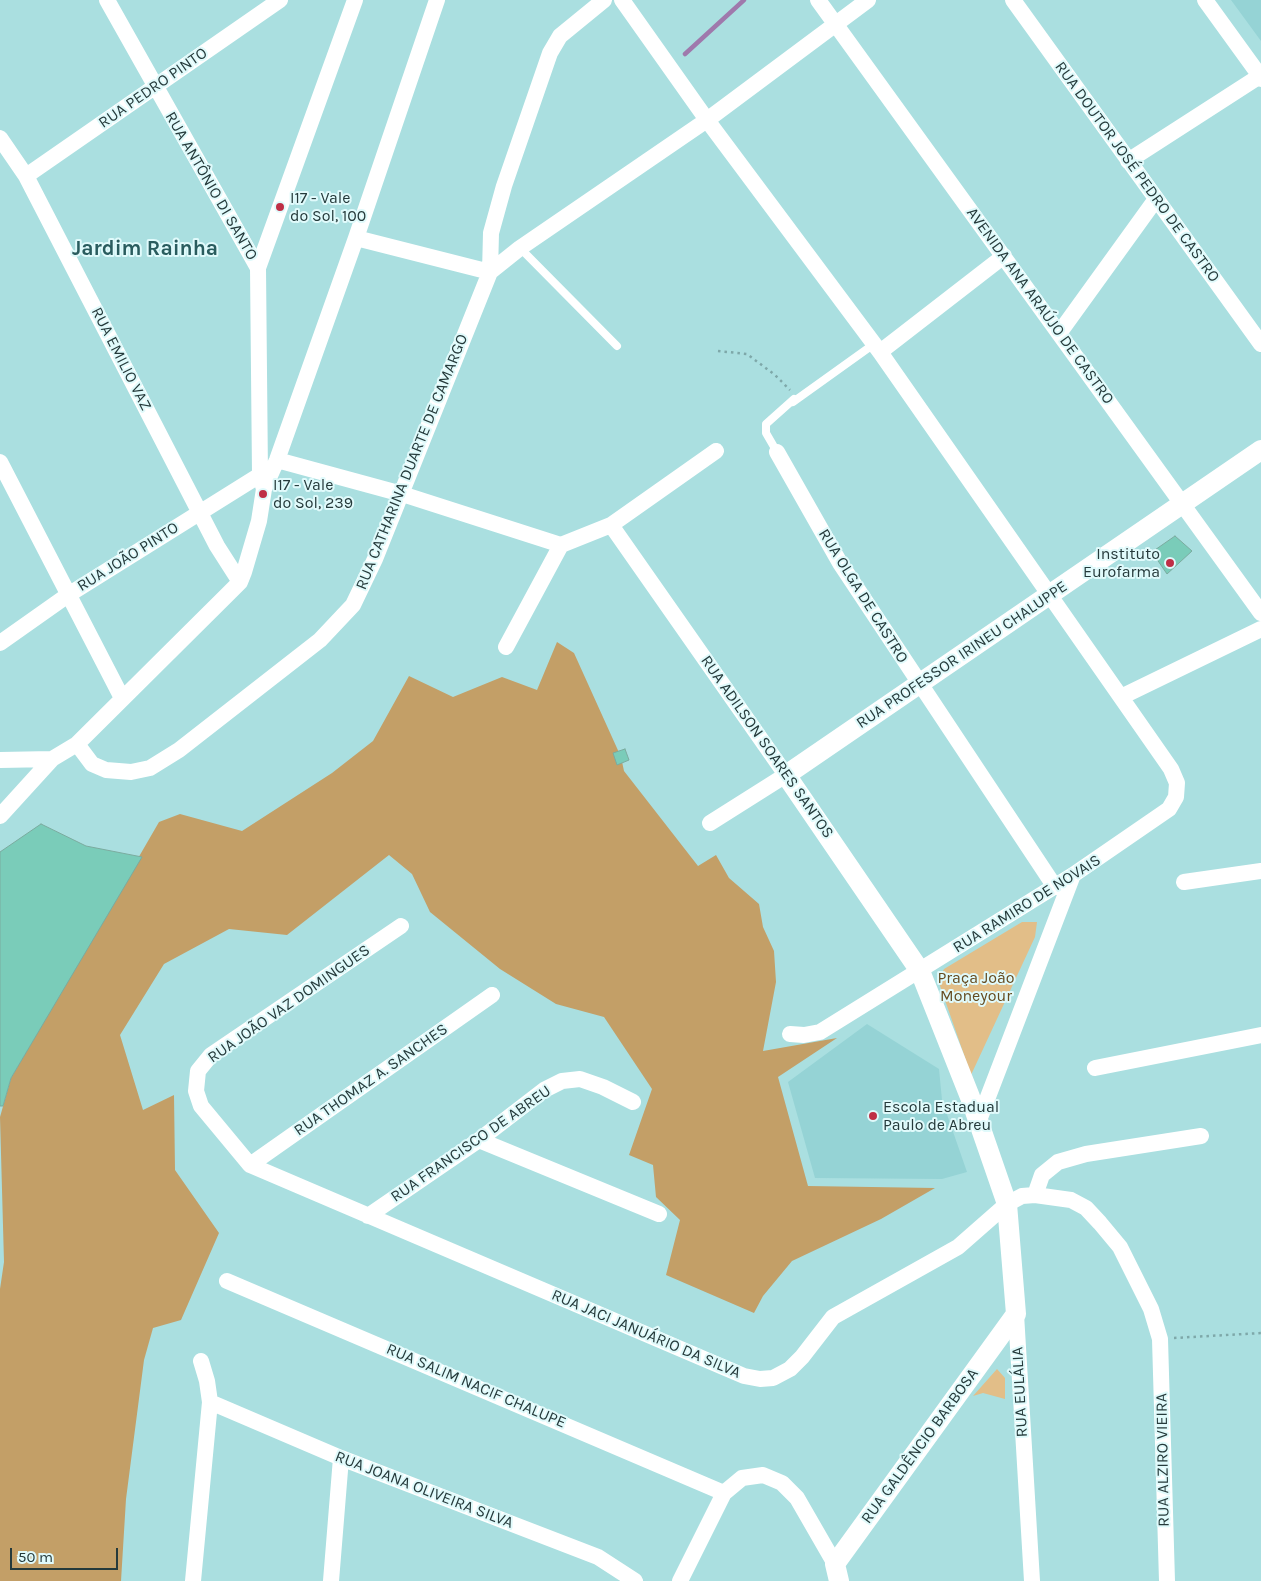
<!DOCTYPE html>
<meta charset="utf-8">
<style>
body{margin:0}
#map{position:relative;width:1261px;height:1581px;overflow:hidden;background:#aadfe0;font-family:Karla,sans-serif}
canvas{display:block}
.scale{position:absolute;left:10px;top:1548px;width:108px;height:22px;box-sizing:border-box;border:2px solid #253a3b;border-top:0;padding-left:6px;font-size:15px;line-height:18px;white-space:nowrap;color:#253a3b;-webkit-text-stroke:4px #e0fafb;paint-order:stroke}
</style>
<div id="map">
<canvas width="1261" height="1581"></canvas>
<div class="scale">50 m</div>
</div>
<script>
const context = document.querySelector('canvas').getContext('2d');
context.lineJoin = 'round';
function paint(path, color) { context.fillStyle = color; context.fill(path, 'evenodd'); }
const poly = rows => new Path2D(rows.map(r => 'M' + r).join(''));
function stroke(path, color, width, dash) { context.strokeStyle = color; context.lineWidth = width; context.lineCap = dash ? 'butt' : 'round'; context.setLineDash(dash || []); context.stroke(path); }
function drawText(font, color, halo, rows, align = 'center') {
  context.font = font + ' Karla,sans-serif'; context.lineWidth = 4; context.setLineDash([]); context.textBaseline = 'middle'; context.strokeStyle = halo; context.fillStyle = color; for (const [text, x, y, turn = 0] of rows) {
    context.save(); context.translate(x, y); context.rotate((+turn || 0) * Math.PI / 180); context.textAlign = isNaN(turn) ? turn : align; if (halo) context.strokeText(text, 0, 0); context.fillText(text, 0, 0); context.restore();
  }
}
const built = poly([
 [1231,0,1261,0,1261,41],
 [867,1024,939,1069,942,1100,967,1172,942,1179,815,1178,788,1082]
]);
const green = poly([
 [1022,922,1037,922,1035,937,971,1075,938,980,944,969],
 [997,1369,1005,1378,1005,1399,983,1393,973,1396]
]);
const forest = poly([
 [557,642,574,653,621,757,624,771,698,866,716,855,729,878,759,904,763,927,774,951,776,982,763,1051,837,1038,778,1077,808,1186,935,1188,881,1219,792,1261,763,1296,754,1313,666,1275,680,1220,656,1197,653,1165,629,1155,652,1089,604,1017,556,1004,500,969,430,912,412,874,389,855,287,935,229,929,164,964,120,1035,143,1110,174,1095,175,1170,219,1233,181,1320,153,1328,144,1360,126,1499,121,1581,0,1581,0,1289,4,1262,0,1117,11,1078,159,822,180,814,242,831,332,773,373,741,409,676,453,697,502,677,537,690]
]);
const stream = poly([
 [685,54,744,0]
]);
const building = poly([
 [1175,536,1192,551,1167,574,1152,552,1175,536],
 [625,749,629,760,617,765,613,753,625,749],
 [41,824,86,846,142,857,11,1078,3,1106,0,1106,0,852,41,824]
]);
const path = poly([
 [718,351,747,354,775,375,790,390],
 [1174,1338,1261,1333]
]);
const service = poly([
 [520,248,617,346],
 [793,402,874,344],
 [777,452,766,433,766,424,794,399]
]);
const minor = poly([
 [107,0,258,268],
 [622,0,707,120,880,352,1171,769,1177,783,1176,797,1169,809,1073,875,820,1032,804,1035,790,1034],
 [818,0,1261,613],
 [1013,0,1261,344],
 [0,138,26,176,217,546,240,582],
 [1128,161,1260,76,1205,0],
 [26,176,280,0],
 [356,238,490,272],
 [490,272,491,233,504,186,550,53,560,36,604,0],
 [1060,332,1156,199],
 [880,352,1004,256],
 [777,452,840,563,1055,887],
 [277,460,402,494,561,545],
 [0,462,122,698],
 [264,489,277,460,356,238,437,0],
 [611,525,786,775,710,823],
 [0,643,68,595,260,475],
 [506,647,561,545,611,525,716,451],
 [1121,697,1261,629],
 [77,744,92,764,106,770,131,772,150,768,179,750,320,640,353,605,375,559,490,272,520,248,707,120,868,0],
 [0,760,52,759],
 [0,816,52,759,77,744,227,595,240,582,244,572,259,521,264,489,260,475,258,268,355,0],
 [1184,882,1261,871],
 [401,926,211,1055,198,1071,196,1091,201,1106,250,1165,744,1376,760,1379,773,1378,790,1369,802,1357,833,1317,958,1247,1007,1204,1022,1196,1035,1195,1071,1200,1086,1208,1100,1223,1120,1247,1151,1309,1160,1339,1167,1581],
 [1095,1068,1261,1035],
 [978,1123,1073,875],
 [479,1140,659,1214],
 [250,1165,492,995],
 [1035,1195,1042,1175,1058,1162,1086,1154,1201,1136],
 [368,1216,479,1140,544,1090,562,1081,580,1079,603,1087,633,1102],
 [227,1281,724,1493],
 [1016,1314,1032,1581],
 [210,1402,341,1458,598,1557,635,1581],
 [193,1581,210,1402,207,1381,201,1361],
 [331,1581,341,1458],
 [680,1581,724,1493,742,1478,763,1475,782,1483,797,1498,835,1564]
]);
const tertiary = poly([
 [1261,75,1261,77],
 [839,1581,835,1564,1016,1314,1007,1204,970,1097,920,971,786,775,1261,450]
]);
const markers = [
 [280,207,5,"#bf2f46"],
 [263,494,5,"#bf2f46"],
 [1170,563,5,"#bf2f46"],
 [873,1116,5,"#bf2f46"]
];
const streetNames = [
 ["RUA PEDRO PINTO",153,88,-35],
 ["RUA DOUTOR JOSÉ PEDRO DE CASTRO",1137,172,54],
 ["RUA ANTÔNIO DI SANTO",211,186,60],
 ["AVENIDA ANA ARAÚJO DE CASTRO",1040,306,54],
 ["RUA EMILIO VAZ",121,359,63],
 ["RUA CATHARINA DUARTE DE CAMARGO",412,462,-68],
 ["RUA JOÃO PINTO",128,557,-32],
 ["RUA OLGA DE CASTRO",863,596,58],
 ["RUA PROFESSOR IRINEU CHALUPPE",962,655,-34],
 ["RUA ADILSON SOARES SANTOS",767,747,55],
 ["RUA RAMIRO DE NOVAIS",1027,904,-32],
 ["RUA JOÃO VAZ DOMINGUES",289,1004,-35],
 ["RUA THOMAZ A. SANCHES",371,1080,-35],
 ["RUA FRANCISCO DE ABREU",471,1144,-35],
 ["RUA JACI JANUÁRIO DA SILVA",646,1334,23],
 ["RUA SALIM NACIF CHALUPE",476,1386,23],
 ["RUA EULÁLIA",1020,1392,-93],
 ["RUA GALDÊNCIO BARBOSA",920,1446,-54],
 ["RUA ALZIRO VIEIRA",1163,1460,-91],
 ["RUA JOANA OLIVEIRA SILVA",424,1490,21]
];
const poiNames = [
 ["I17 - Vale",290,198],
 ["do Sol, 100",290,216],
 ["I17 - Vale",273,485],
 ["do Sol, 239",273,503],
 ["Instituto",1160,554,"right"],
 ["Eurofarma",1160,572,"right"],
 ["Escola Estadual",883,1107],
 ["Paulo de Abreu",883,1125]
];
const parkNames = [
 ["Praça João",976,978],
 ["Moneyour",976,996]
];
const districtNames = [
 ["Jardim Rainha",145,249]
];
paint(built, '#95d3d5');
paint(green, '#e2be88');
paint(forest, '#c39f67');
stroke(stream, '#9f79ac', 4.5);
paint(building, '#7accb9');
stroke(building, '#7bab9f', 1);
stroke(path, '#7ea8a9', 2.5, [2.5, 4]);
stroke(service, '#fff', 8);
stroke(minor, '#fff', 16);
stroke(tertiary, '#fff', 20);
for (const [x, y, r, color] of markers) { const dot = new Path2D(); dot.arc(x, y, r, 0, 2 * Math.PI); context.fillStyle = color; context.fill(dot); stroke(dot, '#e0fafb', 2); }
drawText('16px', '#253a3b', '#e0fafb', streetNames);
drawText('16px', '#253a3b', '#e0fafb', poiNames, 'left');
drawText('16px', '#654b20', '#e0fafb', parkNames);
drawText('bold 21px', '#295c5e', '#e0fafb', districtNames);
</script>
